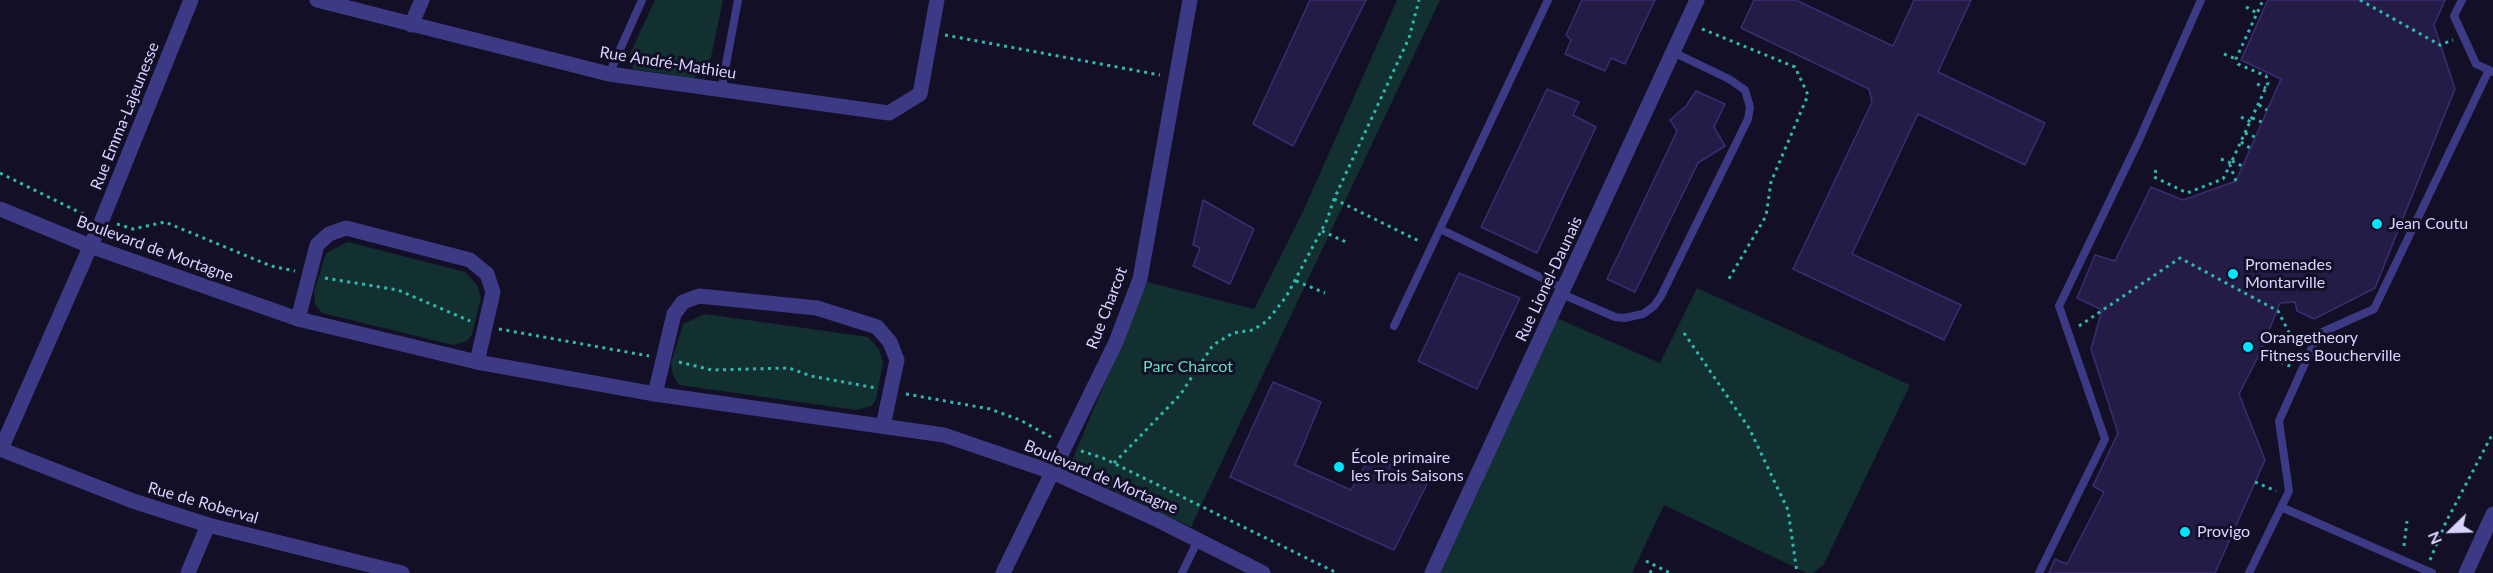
<!DOCTYPE html>
<meta charset="utf-8">
<style>
body{margin:0}
#map{position:relative;width:2493px;height:573px;overflow:hidden;background:#130f26;font-family:Lato,sans-serif}
canvas{display:block}
.north{position:absolute;left:2421px;top:501px;width:60px;height:60px;-webkit-text-stroke:4px #130f26;paint-order:stroke;rotate:247deg;font-size:16px;font-weight:700;line-height:24px;text-align:center;color:#d9d4ff}
.north::after{content:'';display:block;margin:auto;width:21px;height:27px;background:#d9d4ff;clip-path:polygon(50% 0,100% 100%,50% 72%,0 100%)}
</style>
<div id="map">
<canvas width="2493" height="573"></canvas>
<div class="north">N</div>
</div>
<script>
const context = document.querySelector('canvas').getContext('2d');
context.lineJoin = 'round';
function paint(path, color) { context.fillStyle = color; context.fill(path, 'evenodd'); }
const poly = rows => new Path2D(rows.map(r => 'M' + r).join(''));
function stroke(path, color, width, dash) { context.strokeStyle = color; context.lineWidth = width; context.lineCap = dash ? 'butt' : 'round'; context.setLineDash(dash || []); context.stroke(path); }
function drawText(font, color, halo, rows, align = 'center') {
  context.font = font + ' Lato,sans-serif'; context.lineWidth = 6; context.setLineDash([]); context.textBaseline = 'middle'; context.strokeStyle = halo; context.fillStyle = color; for (const [text, x, y, turn = 0] of rows) {
    context.save(); context.translate(x, y); context.rotate((+turn || 0) * Math.PI / 180); context.textAlign = isNaN(turn) ? turn : align; if (halo) context.strokeText(text, 0, 0); context.fillText(text, 0, 0); context.restore();
  }
}
const green = poly([
 [655,0,723,0,711,57,706,68,694,78,633,69,630,54],
 [1397,0,1440,0,1191,527,1068,470,1147,282,1254,309,1305,207],
 [348,242,465,272,477,285,481,298,472,335,467,341,453,345,322,313,315,304,314,292,326,253],
 [1697,288,1910,385,1824,564,1813,573,1807,573,1664,505,1632,573,1432,573,1552,316,1660,363],
 [705,314,868,337,879,349,883,362,876,400,871,406,856,410,679,385,673,375,671,363,683,324]
]);
const building = poly([
 [1310,0,1366,0,1293,146,1253,124,1310,0],
 [1582,0,1655,0,1625,64,1611,58,1605,71,1565,54,1571,40,1566,35,1582,0],
 [1754,0,1796,0,1893,46,1914,0,1971,0,1938,72,2045,123,2025,165,1918,114,1852,254,1961,305,1944,340,1793,269,1872,102,1869,89,1741,28,1754,0],
 [2268,0,2445,0,2434,25,2455,89,2375,288,2314,319,2297,311,2295,302,2280,303,2260,353,2239,394,2265,460,2215,573,2049,573,2055,559,2067,564,2104,492,2093,486,2118,433,2091,349,2102,310,2077,298,2095,255,2115,261,2151,187,2183,200,2236,181,2281,79,2241,60,2268,0],
 [1547,89,1579,102,1573,115,1596,127,1537,253,1481,227,1547,89],
 [1696,91,1725,104,1714,127,1725,146,1698,163,1635,292,1607,279,1677,131,1670,120,1686,106,1696,91],
 [1203,200,1254,229,1230,284,1193,266,1200,248,1193,245,1203,200],
 [1459,273,1520,298,1477,389,1418,361,1459,273],
 [1273,382,1321,402,1295,465,1351,490,1371,455,1427,484,1394,550,1230,477,1273,382]
]);
const path = poly([
 [2360,0,2440,45,2453,40],
 [2246,7,2257,13],
 [1702,29,1795,67,1808,95,1771,182,1766,216,1727,282],
 [945,35,1160,75],
 [2224,54,2236,59],
 [2257,84,2266,88],
 [2259,105,2267,110],
 [2241,117,2251,122],
 [2252,118,2262,122],
 [2245,133,2255,137],
 [2241,142,2250,148],
 [2221,159,2231,163],
 [2232,161,2242,166],
 [2156,170,2154,177,2187,193,2223,179,2230,165],
 [0,173,87,216],
 [2236,181,2230,165,2268,83,2266,76,2238,64,2236,59,2263,0],
 [1334,199,1421,242],
 [117,224,133,229,165,222,271,266,295,271],
 [1322,231,1348,243],
 [325,278,398,290,470,321],
 [1296,281,1325,293],
 [2079,326,2180,258,2278,311,2297,348],
 [499,329,649,356],
 [1684,333,1749,428,1788,510,1797,573],
 [2260,353,2292,367],
 [679,362,712,370,789,368,811,376,876,388],
 [906,394,990,409,1020,420,1051,437],
 [1081,451,1103,458,1337,573],
 [1114,463,1180,395,1213,345,1233,333,1253,330,1267,321,1286,297,1327,220,1334,199,1409,38,1419,0],
 [2255,482,2276,491],
 [2404,546,2407,521],
 [2430,560,2446,522,2493,433],
 [1646,561,1670,573],
 [1650,573,1654,565]
]);
const service = poly([
 [2462,0,2454,16,2476,64,2493,72],
 [609,74,642,0],
 [721,91,738,0],
 [1440,229,1565,289],
 [1562,294,1615,317,1624,318,1643,314,1654,306,1661,296,1748,119,1750,107,1745,90,1729,79,1673,52],
 [1394,326,1548,0],
 [2281,507,2432,573],
 [1182,573,1198,540],
 [2039,573,2105,439,2059,306,2139,140,2201,0],
 [2249,573,2289,491,2279,421,2318,334,2374,309,2489,70]
]);
const minor = poly([
 [317,0,609,74,889,113,920,94,937,0],
 [411,25,422,0],
 [298,319,317,245,329,234,346,228,470,260,487,274,493,292,477,362],
 [655,394,674,314,683,302,699,296,817,308,877,327,890,342,897,360,883,426],
 [0,449,133,501,208,525,402,573],
 [1,449,102,220,191,0],
 [188,573,208,525],
 [1003,573,1116,342,1140,279,1190,0],
 [1432,573,1697,0]
]);
const tertiary = poly([
 [0,209,90,246,298,319,477,362,655,394,944,435,1052,472,1158,520,1263,573],
 [2466,573,2493,514]
]);
const markers = [
 [2377,224,6,"#00e5ff"],
 [2233,274,6,"#00e5ff"],
 [2248,347,6,"#00e5ff"],
 [1339,467,6,"#00e5ff"],
 [2185,532,6,"#00e5ff"]
];
const streetNames = [
 ["Rue André-Mathieu",668,63,9],
 ["Rue Emma-Lajeunesse",125,116,-68],
 ["Boulevard de Mortagne",155,249,20],
 ["Rue Lionel-Daunais",1549,279,-65],
 ["Rue Charcot",1107,308,-69],
 ["Boulevard de Mortagne",1101,477,23],
 ["Rue de Roberval",203,503,16]
];
const poiNames = [
 ["Jean Coutu",2389,224],
 ["Promenades",2245,265],
 ["Montarville",2245,283],
 ["Orangetheory",2260,338],
 ["Fitness Boucherville",2260,356],
 ["École primaire",1351,458],
 ["les Trois Saisons",1351,476],
 ["Provigo",2197,532]
];
const parkNames = [
 ["Parc Charcot",1188,367]
];
paint(green, '#12302f');
paint(building, '#241b47');
stroke(building, '#3b2d73', 1.5);
stroke(path, '#2fb8b0', 3, [3, 4.5]);
stroke(service, '#3d3a85', 8);
stroke(minor, '#3d3a85', 15);
stroke(tertiary, '#3d3a85', 15);
for (const [x, y, r, color] of markers) { const dot = new Path2D(); dot.arc(x, y, r, 0, 2 * Math.PI); context.fillStyle = color; context.fill(dot); stroke(dot, '#130f26', 2); }
drawText('16px', '#d9d4ff', '#130f26', streetNames);
drawText('16px', '#d9d4ff', '#130f26', poiNames, 'left');
drawText('16px', '#5fe0c0', '#130f26', parkNames);
</script>
